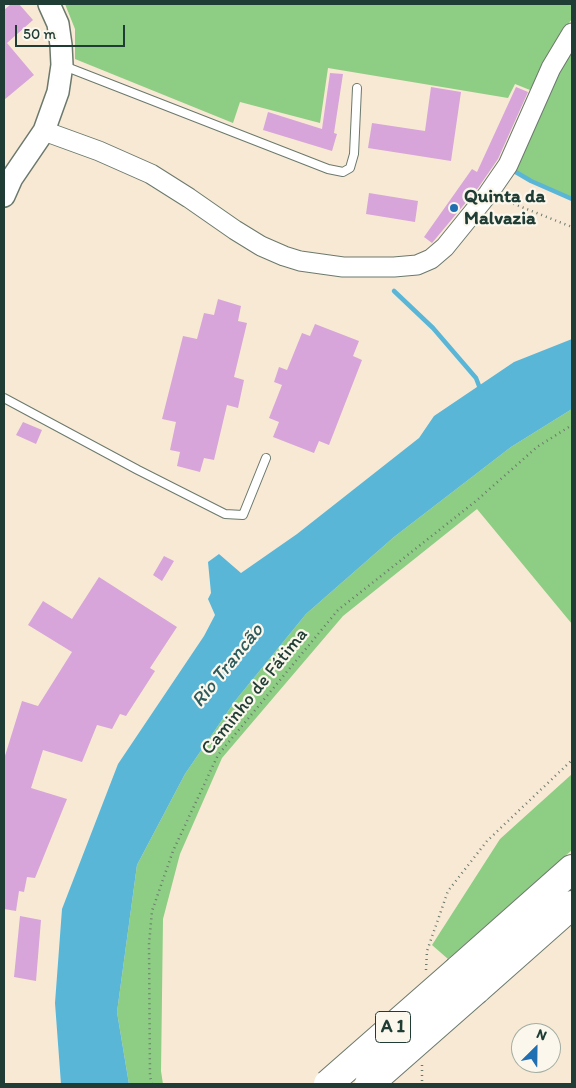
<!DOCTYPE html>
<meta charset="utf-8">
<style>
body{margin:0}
#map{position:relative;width:576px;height:1088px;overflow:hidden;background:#f8e9d5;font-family:Itim,sans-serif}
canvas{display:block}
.frame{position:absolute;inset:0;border:5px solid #1f3d34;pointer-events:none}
.north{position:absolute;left:511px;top:1023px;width:50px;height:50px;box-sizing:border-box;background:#fbf7ec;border:1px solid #a3ada2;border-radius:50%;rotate:23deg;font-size:14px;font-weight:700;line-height:20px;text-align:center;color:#1f3d34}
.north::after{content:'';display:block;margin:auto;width:18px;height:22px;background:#1f6fb2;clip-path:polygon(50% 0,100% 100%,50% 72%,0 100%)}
.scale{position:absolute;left:15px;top:25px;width:110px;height:22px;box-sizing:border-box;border:2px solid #1f3d34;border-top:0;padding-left:6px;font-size:15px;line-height:18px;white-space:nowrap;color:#1f3d34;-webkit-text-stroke:4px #fbf7ec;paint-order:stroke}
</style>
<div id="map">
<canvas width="576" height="1088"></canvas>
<div class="frame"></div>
<div class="north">N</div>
<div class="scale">50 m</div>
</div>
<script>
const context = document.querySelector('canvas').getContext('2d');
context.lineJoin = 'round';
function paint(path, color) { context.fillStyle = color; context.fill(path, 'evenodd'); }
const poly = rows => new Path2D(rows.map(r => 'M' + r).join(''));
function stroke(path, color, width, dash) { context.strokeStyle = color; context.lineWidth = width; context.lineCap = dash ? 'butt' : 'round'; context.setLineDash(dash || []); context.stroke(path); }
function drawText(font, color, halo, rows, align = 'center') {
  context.font = font + ' Itim,sans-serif'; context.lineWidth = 4.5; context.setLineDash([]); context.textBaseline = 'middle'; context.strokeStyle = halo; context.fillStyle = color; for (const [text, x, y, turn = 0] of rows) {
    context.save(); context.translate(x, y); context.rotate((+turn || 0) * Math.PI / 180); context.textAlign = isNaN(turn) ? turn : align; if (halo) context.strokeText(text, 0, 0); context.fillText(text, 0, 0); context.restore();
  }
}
const green = poly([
 [65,4,572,4,572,19,560,34,530,90,515,84,508,98,328,68,320,123,240,102,233,123,75,59,75,29],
 [572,48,572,199,531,181,514,171,542,99],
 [572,409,572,624,477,509,343,616,222,758,180,854,163,919,161,1071,163,1084,129,1084,117,1012,137,865,185,774,235,701,306,614,394,537,511,447],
 [572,774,572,850,448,959,432,945,500,839]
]);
const water = poly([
 [572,339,572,409,511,447,394,537,306,614,235,701,185,774,137,865,117,1012,129,1084,61,1084,55,1003,62,909,118,764,204,636,215,615,208,599,211,593,208,562,219,554,241,573,297,534,419,438,434,416,514,362]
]);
const stream = poly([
 [514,171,531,181,572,199],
 [394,291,433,328,476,378,481,391]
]);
const building = poly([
 [11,4,19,4,33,20,7,43,34,75,4,100,4,10],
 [330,73,343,74,334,133,337,134,332,151,263,130,268,112,322,129],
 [431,87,461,92,451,161,368,148,372,123,425,131],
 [516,87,528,92,498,159,478,188,432,243,424,237,472,169,477,172],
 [369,193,418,201,415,222,366,214],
 [218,299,241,306,238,321,247,323,234,377,244,380,238,408,227,405,214,460,204,458,200,472,177,466,180,452,170,450,176,422,162,419,183,336,197,339,204,313,214,315],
 [315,324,359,341,353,356,362,360,329,445,319,441,314,453,273,437,279,422,269,418,282,385,274,382,279,367,287,370,302,333,310,336],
 [23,422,42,430,36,444,16,435],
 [164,556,174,561,162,581,153,575],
 [99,577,177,627,150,668,155,671,126,716,120,714,112,729,97,725,82,762,43,750,31,788,67,799,35,878,27,877,24,892,19,891,16,911,4,909,4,759,22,701,38,706,72,652,28,625,43,601,72,619],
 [20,916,41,920,36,981,14,977]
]);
const path = poly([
 [504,200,572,227],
 [426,970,427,951,448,891,487,841,572,760],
 [422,1065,422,1084],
 [152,1084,150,1076,149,944,152,911,173,851,218,755,338,610,476,501,537,447,572,425]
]);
const service = poly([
 [64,66,328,169,343,172,350,168,354,154,357,88],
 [4,398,138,470,225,514,243,515,266,458]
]);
const tertiary = poly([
 [44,131,99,151,151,174,189,198,235,230,261,246,284,256,300,261,343,267,394,267,417,265,431,259,445,247,488,194,508,165,551,68,572,33]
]);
const secondary = poly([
 [4,196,12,178,44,131,58,92,62,65,61,45,58,24,49,4]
]);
const motorway = poly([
 [458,970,572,869],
 [476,990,572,905]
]);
const motorwayBridge = poly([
 [328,1084,458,970],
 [369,1084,476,990]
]);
const markers = [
 [454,208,5,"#1f6fb2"]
];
const shields = [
 [393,1027,35]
];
const shieldNames = [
 ["A 1",393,1027]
];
const poiNames = [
 ["Quinta da",464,197],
 ["Malvazia",464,219]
];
const streetNames = [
 ["Caminho de Fátima",255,692,-51]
];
const waterNames = [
 ["Rio Trancão",228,666,-51]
];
paint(green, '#8ecd84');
paint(water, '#59b6d7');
stroke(stream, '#59b6d7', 4.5);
paint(building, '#d7a5da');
stroke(service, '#6b796c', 10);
stroke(tertiary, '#6b796c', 21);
stroke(secondary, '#6b796c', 24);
stroke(motorway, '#6b796c', 30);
stroke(path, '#6b796c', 2.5, [1, 4]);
stroke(service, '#fff', 8);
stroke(tertiary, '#fff', 19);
stroke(secondary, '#fff', 21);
stroke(motorway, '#fff', 28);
stroke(motorwayBridge, '#6b796c', 30, []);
stroke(motorwayBridge, '#fff', 28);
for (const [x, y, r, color] of markers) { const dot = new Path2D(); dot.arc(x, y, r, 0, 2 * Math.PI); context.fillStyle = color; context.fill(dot); stroke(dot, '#fbf7ec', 2); }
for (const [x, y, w] of shields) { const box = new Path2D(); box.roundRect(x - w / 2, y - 15.5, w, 31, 4); context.fillStyle = '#fbf7ec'; context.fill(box); stroke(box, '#1f3d34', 1); }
drawText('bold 18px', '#1f3d34', null, shieldNames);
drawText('bold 19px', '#1f3d34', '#fbf7ec', poiNames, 'left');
drawText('19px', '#1f3d34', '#fbf7ec', streetNames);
drawText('italic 20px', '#2e5b5d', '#fbf7ec', waterNames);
</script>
